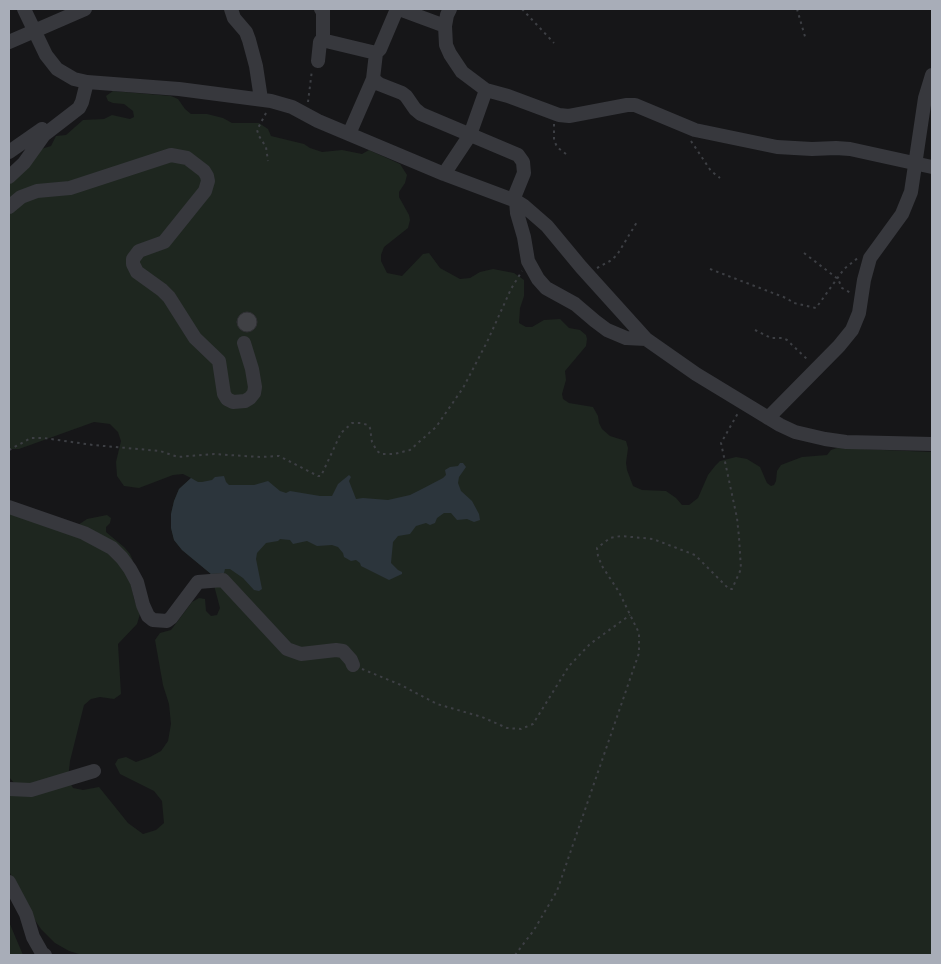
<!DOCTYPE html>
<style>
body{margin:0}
#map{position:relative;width:941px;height:964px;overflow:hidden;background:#161618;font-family:"Fira Sans",sans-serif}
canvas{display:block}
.frame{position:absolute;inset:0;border:10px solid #a8adb8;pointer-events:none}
</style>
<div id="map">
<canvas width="941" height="964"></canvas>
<div class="frame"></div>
</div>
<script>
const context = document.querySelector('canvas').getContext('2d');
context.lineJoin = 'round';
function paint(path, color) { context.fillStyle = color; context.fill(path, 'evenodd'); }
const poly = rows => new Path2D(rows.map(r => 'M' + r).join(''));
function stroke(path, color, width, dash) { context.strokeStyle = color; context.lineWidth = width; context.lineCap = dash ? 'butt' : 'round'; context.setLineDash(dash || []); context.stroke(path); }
const green = poly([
 [113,91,171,96,178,99,185,109,191,114,207,114,223,118,232,123,259,123,268,129,271,136,304,144,310,148,322,152,342,150,362,154,369,150,400,164,407,175,405,183,399,192,399,197,409,215,410,220,408,228,384,247,381,255,381,261,387,273,402,276,423,254,429,253,440,268,460,279,470,278,480,272,493,269,514,273,524,280,524,296,520,308,519,323,526,327,532,327,544,320,560,319,569,328,580,330,586,335,587,339,586,346,565,371,566,380,562,394,563,399,569,403,593,407,598,416,599,423,602,429,610,436,626,441,628,448,626,463,627,470,633,486,642,490,666,491,676,498,682,505,689,505,698,498,708,475,715,466,720,461,736,457,747,459,760,467,767,483,771,486,774,485,776,481,777,471,781,465,802,457,827,455,831,450,837,448,932,452,932,955,82,955,69,951,55,943,41,929,26,907,9,871,9,791,15,784,9,777,9,509,72,529,87,519,107,515,111,518,110,523,106,527,106,532,124,547,130,554,133,561,130,580,134,599,140,614,137,624,118,644,121,694,114,699,100,697,91,699,84,705,70,761,68,779,73,788,83,790,99,787,128,823,143,834,156,830,164,823,162,801,154,791,120,774,115,764,118,759,126,757,136,762,150,757,161,751,168,741,171,724,169,704,163,685,155,640,160,633,171,630,192,602,199,598,205,599,206,611,211,616,217,615,220,608,211,574,182,550,174,540,171,528,171,514,174,501,179,489,191,478,183,474,173,475,139,488,124,486,117,476,116,462,121,441,118,432,110,424,94,422,19,449,9,449,9,167,11,168,41,149,51,146,56,136,66,135,83,120,104,119,112,115,130,119,134,117,133,111,124,104,113,103,108,101,106,96],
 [9,922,12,929,23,955,9,955]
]);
const water = poly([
 [460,463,463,463,466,467,459,477,458,483,461,491,472,501,479,514,480,520,474,522,467,519,457,520,451,513,444,513,437,518,435,523,430,525,426,523,416,526,410,534,398,536,393,542,391,563,398,570,402,572,402,574,389,580,361,566,360,563,356,560,351,561,344,557,343,553,338,547,332,545,317,546,307,541,293,544,290,540,280,539,278,541,266,543,257,553,256,559,262,589,259,591,254,590,243,578,230,569,225,569,224,573,211,574,182,550,174,540,171,528,171,514,174,501,179,489,191,478,198,482,202,482,212,480,215,477,224,476,226,482,229,485,254,485,268,481,280,491,286,493,290,491,320,496,332,496,338,484,349,475,351,477,349,481,356,499,363,498,388,500,410,495,422,489,443,478,446,475,445,470,450,467,458,466]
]);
const building = poly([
 '237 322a10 10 0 1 1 20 0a10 10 0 1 1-20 0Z'
]);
const path = poly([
 [522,9,554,43],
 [797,9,806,40],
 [308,102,312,70],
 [266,113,257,130,259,136,266,147,268,161],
 [554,124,554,140,557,147,566,154],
 [691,141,711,171,720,178],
 [804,253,838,279,842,288,851,293],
 [597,268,610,261,617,255,637,222],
 [710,269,786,298,794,303,816,308,844,269,859,257],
 [755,330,771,338,783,338,787,340,809,361],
 [9,450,31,438,44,438,93,445,160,451,178,457,214,454,260,457,279,456,318,476,321,476,341,433,352,423,361,423,368,425,370,428,372,442,377,451,381,454,394,454,410,450,436,427,463,388,487,342,511,289,522,271],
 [362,669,401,685,437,704,482,717,507,728,521,729,533,724,569,666,590,644,630,615],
 [515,955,534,930,557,891,639,653,639,633,619,592,602,566,598,556,597,548,610,538,621,536,653,539,695,555,729,589,732,589,741,569,739,537,737,518,721,443,738,413]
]);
const minor = poly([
 [24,9,46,55,57,69,74,79,87,82,179,89,271,101,292,107,318,121,444,174,516,201,524,206,547,226,581,267,646,339,696,374,780,425,795,432,825,439,846,442,932,444],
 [231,9,234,18,246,32,249,40,256,66,261,99],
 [321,9,323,10,323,38,326,41,376,53,373,79,349,134],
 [399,9,445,26],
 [450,9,447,15,445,26,446,45,450,54,462,72,486,90,508,96,559,115,569,116,627,105,635,105,695,130,777,147,812,149,836,148,850,149,932,167],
 [9,42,85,9],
 [376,53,380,49,397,9],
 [318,61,320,42,323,38],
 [373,79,379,84,402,93,406,96,415,109,421,114,518,155,523,162,524,173,513,200],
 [9,152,42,129],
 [444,174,470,135,486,90],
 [9,177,24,163,44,135,79,108,82,102,87,82],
 [516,201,517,213,524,237,528,261,538,279,546,288,575,304,595,321,607,330,626,338,646,339],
 [9,207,21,197,37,191,70,188,171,155,187,158,204,171,207,176,208,181,205,191,164,242,139,251,133,259,133,264,137,272,162,290,169,297,195,338,219,361,224,394,227,399,233,402,245,401,250,398,254,393,255,387,252,369,244,343],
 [768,418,839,346,852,330,859,313,864,280,870,258,902,214,911,192,925,98,932,75],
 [9,507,84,533,112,548,122,558,130,569,137,582,143,605,148,616,153,620,167,621,171,618,198,582,223,580,287,649,301,654,336,650,343,651,351,660,353,665],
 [9,789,31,790,94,771],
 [9,882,26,914,33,937,42,953,45,955]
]);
paint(green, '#1e261f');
paint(water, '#2c353c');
paint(building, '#404145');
stroke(building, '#303034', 1);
stroke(path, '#3d3f44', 2, [2.5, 4]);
stroke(minor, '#37383d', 14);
</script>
